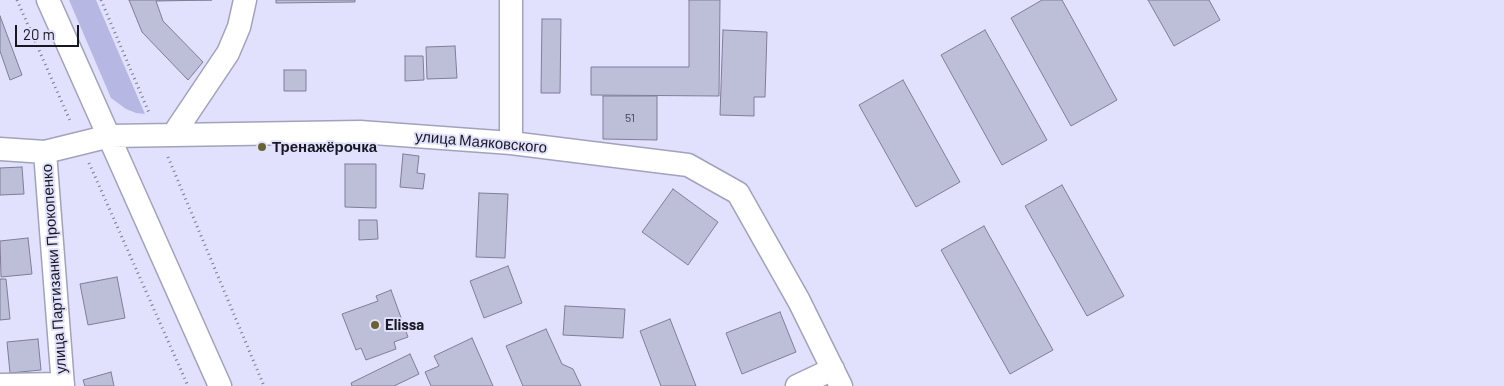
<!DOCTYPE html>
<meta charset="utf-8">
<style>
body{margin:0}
#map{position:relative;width:1504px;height:386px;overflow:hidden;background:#e1e1fd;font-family:Barlow,sans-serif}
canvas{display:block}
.scale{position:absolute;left:15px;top:25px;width:64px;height:22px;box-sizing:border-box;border:2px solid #181822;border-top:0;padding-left:6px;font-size:15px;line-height:18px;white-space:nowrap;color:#181822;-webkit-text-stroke:4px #e1e1fd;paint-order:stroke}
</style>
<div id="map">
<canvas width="1504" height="386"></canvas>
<div class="scale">20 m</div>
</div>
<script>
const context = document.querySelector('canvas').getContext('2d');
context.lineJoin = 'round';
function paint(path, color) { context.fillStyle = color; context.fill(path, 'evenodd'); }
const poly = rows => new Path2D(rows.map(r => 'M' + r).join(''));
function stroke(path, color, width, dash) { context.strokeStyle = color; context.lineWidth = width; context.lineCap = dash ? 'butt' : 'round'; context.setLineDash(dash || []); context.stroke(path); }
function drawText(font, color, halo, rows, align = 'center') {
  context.font = font + ' Barlow,sans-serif'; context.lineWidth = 4; context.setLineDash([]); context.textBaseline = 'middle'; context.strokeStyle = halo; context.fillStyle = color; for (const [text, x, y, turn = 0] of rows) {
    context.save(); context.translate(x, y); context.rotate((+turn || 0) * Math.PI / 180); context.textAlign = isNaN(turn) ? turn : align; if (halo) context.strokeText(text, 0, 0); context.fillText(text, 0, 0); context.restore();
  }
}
const green = poly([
 [69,0,96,0,145,114,136,113,126,109,111,98]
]);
const building = poly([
 [129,0,212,0,156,1,163,21,203,62,188,80,142,32,129,0],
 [276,0,355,0,355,2,276,3,276,0],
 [689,0,720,0,719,96,591,95,591,67,689,67,689,0],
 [1042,0,1062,0,1117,100,1071,126,1011,18,1042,0],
 [1148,0,1209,0,1220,20,1174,46,1148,0],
 [0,16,22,75,10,80,0,51,0,16],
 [542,19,561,19,560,93,541,93,542,19],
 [723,30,767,32,765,97,754,97,754,116,720,115,723,30],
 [985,30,1047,140,1002,165,941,55,985,30],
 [455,46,457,78,427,79,426,47,455,46],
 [405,56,423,56,424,80,405,81,405,56],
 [284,70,306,70,306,91,284,91,284,70],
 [903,80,960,182,916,207,859,105,903,80],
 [603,96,657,96,657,140,603,139,603,96],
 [403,154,419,156,417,173,425,174,423,189,400,187,403,154],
 [345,164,376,164,376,208,345,207,345,164],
 [22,167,24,194,0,195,0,168,22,167],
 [1062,185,1124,296,1087,316,1025,206,1062,185],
 [673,189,718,222,688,265,642,232,673,189],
 [479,193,508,194,505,258,476,257,479,193],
 [359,220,377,220,378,239,359,240,359,220],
 [984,226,1053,350,1010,374,941,250,984,226],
 [28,238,32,274,1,277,0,241,28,238],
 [508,266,522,303,484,318,470,281,508,266],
 [117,277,125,318,88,325,80,284,117,277],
 [0,279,6,279,10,319,0,320,0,279],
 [391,290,408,337,394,342,396,349,366,360,361,348,356,350,342,314,378,301,376,296,391,290],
 [565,306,625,309,623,338,563,335,565,306],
 [780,312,796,352,742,374,726,333,780,312],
 [670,319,696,386,661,386,640,331,670,319],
 [546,329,562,364,573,369,581,386,523,386,506,346,546,329],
 [472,338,493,386,431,386,425,372,439,366,434,356,472,338],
 [38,339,41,370,10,373,7,342,38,339],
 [410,354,419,374,394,386,352,386,351,383,410,354],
 [111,372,114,386,85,386,83,380,111,372]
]);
const path = poly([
 [17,0,71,123],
 [101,0,150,115],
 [168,157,264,386],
 [89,163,188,386]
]);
const street = poly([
 [48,0,220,386],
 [173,135,228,53,239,27,245,0],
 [511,143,511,0],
 [0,149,45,152,110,136,360,132,511,143,688,165,738,193,799,301,841,386],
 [45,152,63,386],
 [0,385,63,384],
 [797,386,833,369]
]);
const markers = [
 [262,147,5,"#686431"],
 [375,325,5,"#686431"]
];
const numberNames = [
 ["51",630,118]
];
const streetNames = [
 ["улица Маяковского",481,142,5],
 ["улица Партизанки Прокопенко",54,269,-94]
];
const poiNames = [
 ["Тренажёрочка",272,147],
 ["Elissa",385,325]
];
paint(green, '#b7b7e3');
paint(building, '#bdbed8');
stroke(building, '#7e7e97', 1);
stroke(street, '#a1a2bb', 25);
stroke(path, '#79798c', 3, [1, 4]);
stroke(street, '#fff', 22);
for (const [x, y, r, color] of markers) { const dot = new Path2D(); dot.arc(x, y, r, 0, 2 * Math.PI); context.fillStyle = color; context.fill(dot); stroke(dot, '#e1e1fd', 2); }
drawText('12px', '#414250', null, numberNames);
drawText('15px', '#181822', '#e1e1fd', streetNames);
drawText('bold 15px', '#181822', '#e1e1fd', poiNames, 'left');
</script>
